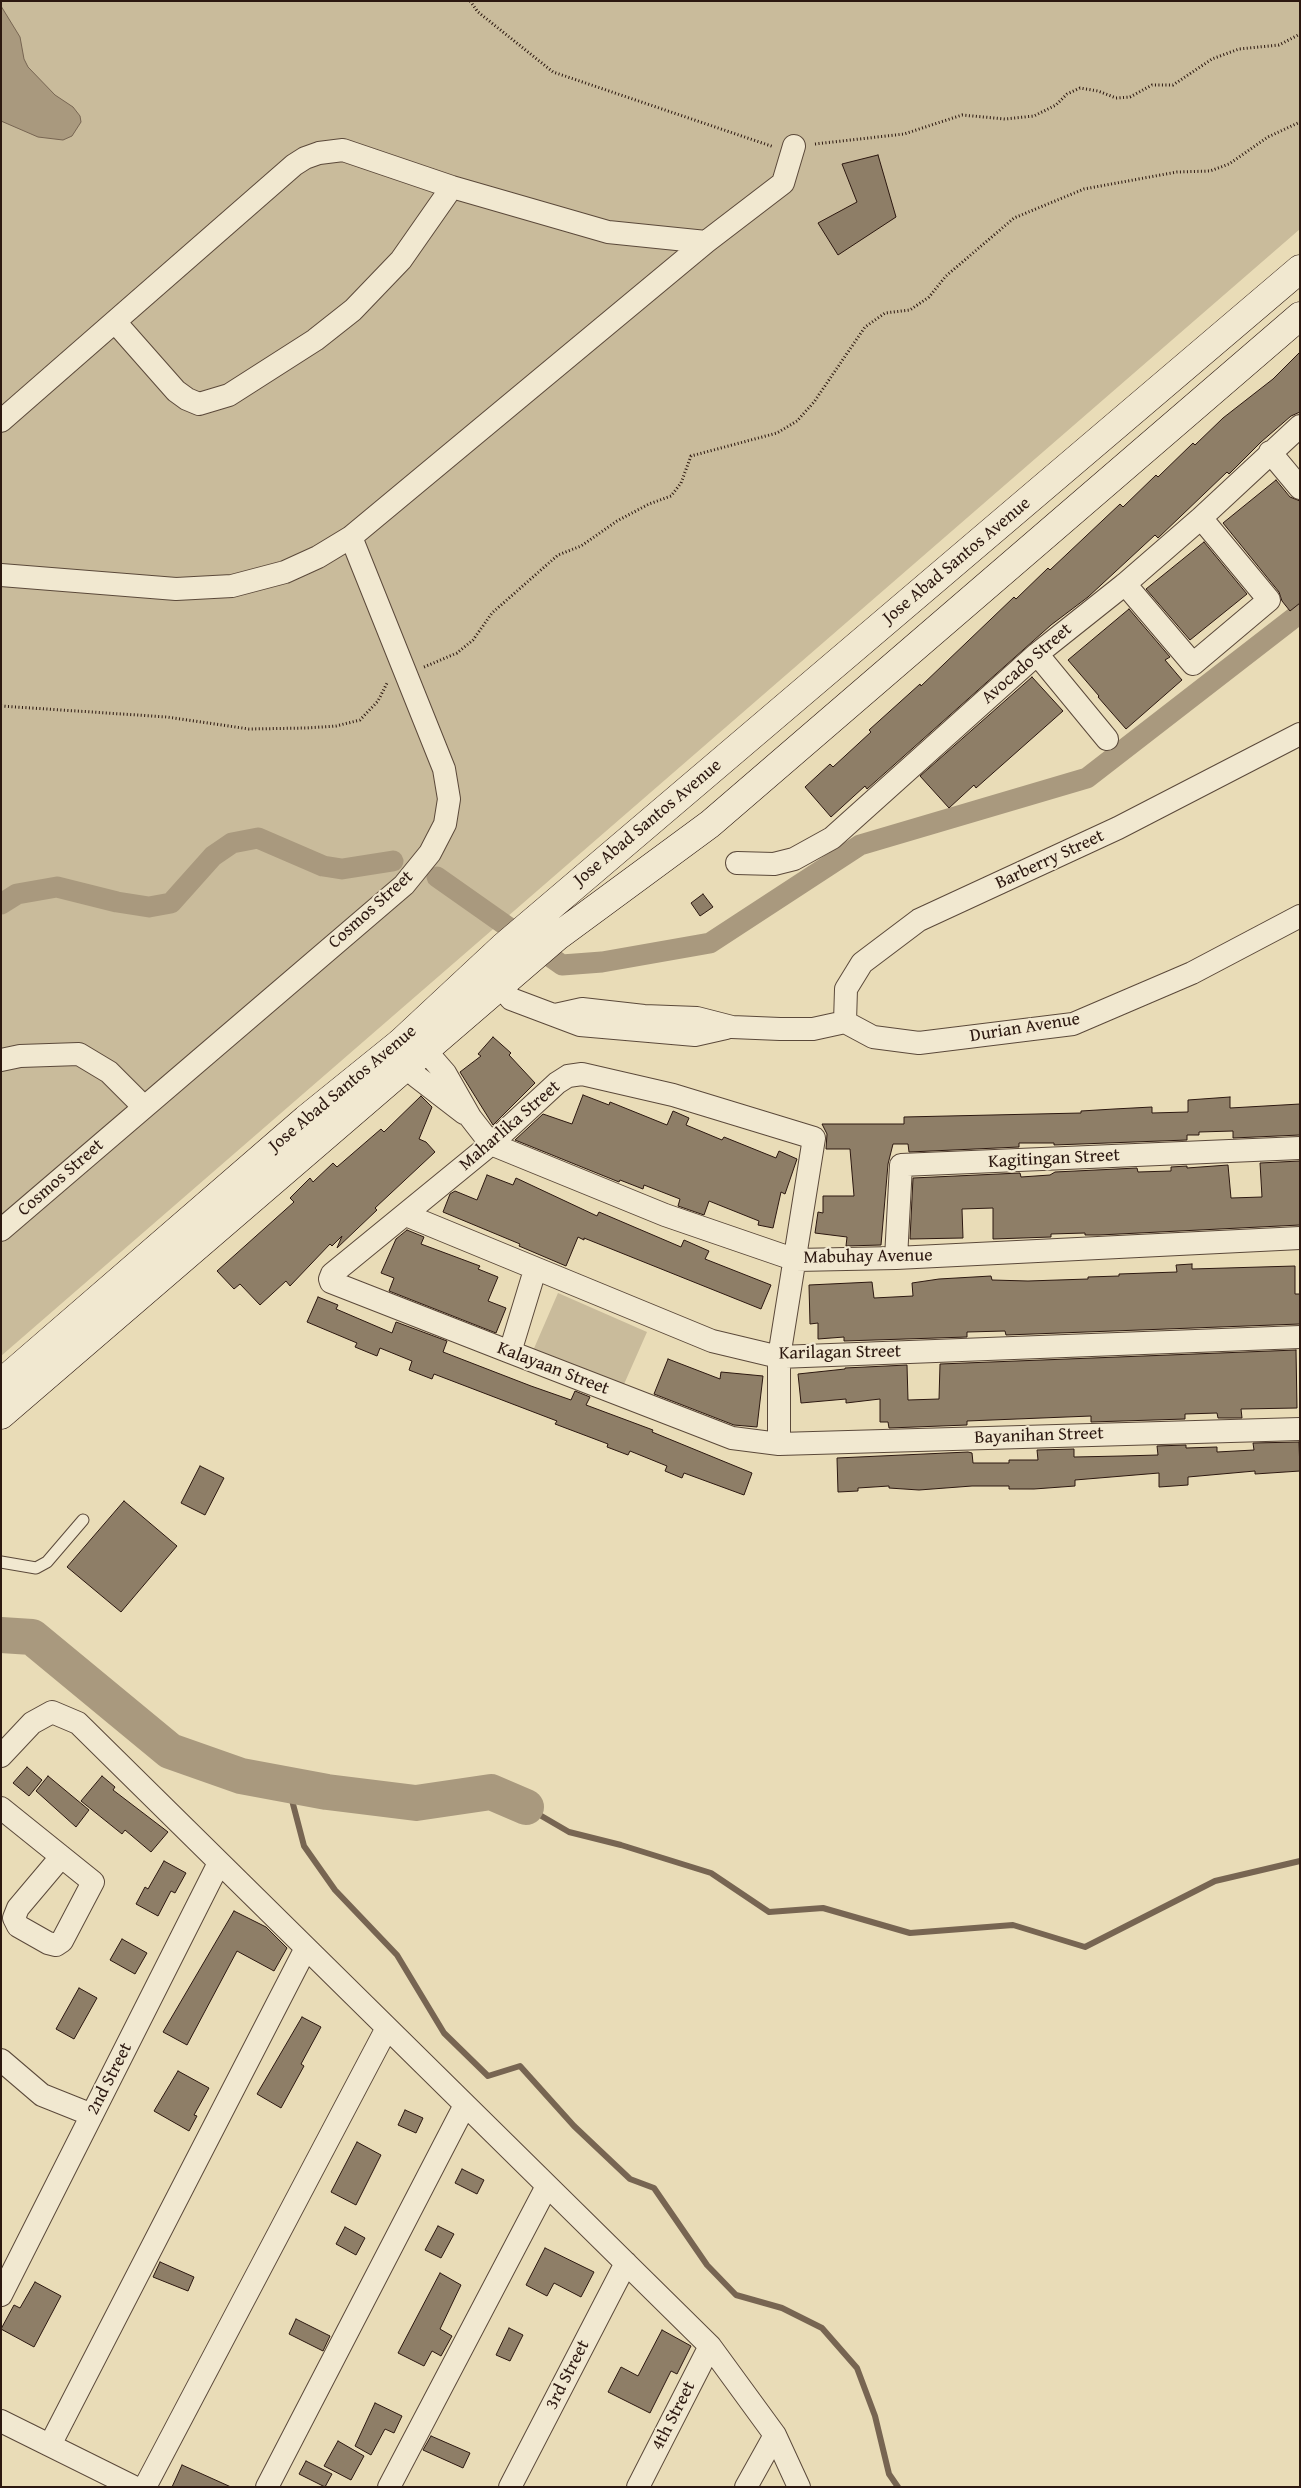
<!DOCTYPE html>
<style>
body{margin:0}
#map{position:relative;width:1301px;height:2488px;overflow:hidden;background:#e9dcb7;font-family:"Gentium Book Plus",serif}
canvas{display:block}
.frame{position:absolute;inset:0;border:2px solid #2c1810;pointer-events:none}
</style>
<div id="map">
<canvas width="1301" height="2488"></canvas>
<div class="frame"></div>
</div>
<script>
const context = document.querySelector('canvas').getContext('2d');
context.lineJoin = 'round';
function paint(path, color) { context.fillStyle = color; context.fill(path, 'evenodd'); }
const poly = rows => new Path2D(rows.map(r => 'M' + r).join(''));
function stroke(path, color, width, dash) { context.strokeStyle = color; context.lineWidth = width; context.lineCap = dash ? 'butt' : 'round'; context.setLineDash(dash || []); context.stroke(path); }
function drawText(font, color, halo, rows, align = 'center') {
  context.font = font + ' "Gentium Book Plus",serif'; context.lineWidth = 4.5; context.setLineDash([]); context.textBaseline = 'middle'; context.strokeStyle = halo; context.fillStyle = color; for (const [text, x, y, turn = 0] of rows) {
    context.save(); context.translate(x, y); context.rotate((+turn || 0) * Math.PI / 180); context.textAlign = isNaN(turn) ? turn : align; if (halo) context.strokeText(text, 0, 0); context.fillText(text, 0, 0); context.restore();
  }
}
const green = poly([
 [1,1,1300,1,1300,229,1,1356],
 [558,1293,647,1332,621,1391,532,1353]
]);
const water = poly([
 [1,6,20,37,24,59,28,67,55,95,73,107,80,116,81,122,72,136,63,140,38,137,1,121,1,6]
]);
const stream = poly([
 [288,1785,304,1846,335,1890,397,1955,444,2033,488,2076,520,2066,574,2126,630,2179,654,2188,707,2265,736,2295,782,2308,822,2328,857,2368,875,2416,889,2474,898,2487],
 [526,1807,569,1832,621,1845,711,1873,769,1912,823,1908,910,1933,1013,1925,1085,1947,1215,1881,1300,1861]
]);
const canal = poly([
 [437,877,562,965,602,962,710,943,860,845,1087,778,1300,613],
 [1,904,17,894,57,887,117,902,149,907,171,903,213,856,232,843,258,838,323,866,342,869,393,861]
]);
const river = poly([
 [1,1635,32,1637,170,1751,241,1776,327,1792,416,1803,491,1792,526,1807]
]);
const building = poly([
 [878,155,896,217,838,255,818,223,857,202,842,164,878,155],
 [1300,352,1300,412,1291,416,1261,442,1229,474,1227,472,1158,538,1155,535,1088,597,1051,625,867,789,865,786,831,817,805,787,830,764,833,767,871,732,869,730,920,684,921,686,1014,597,1016,599,1048,568,1050,570,1120,504,1123,507,1156,475,1158,477,1193,443,1195,445,1223,418,1273,379,1300,352],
 [1276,480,1290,497,1300,501,1300,603,1290,611,1282,601,1279,592,1223,523,1276,480],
 [1204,542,1247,594,1190,640,1146,589,1204,542],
 [1129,609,1170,657,1165,660,1182,680,1126,729,1098,697,1099,696,1068,660,1129,609],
 [1032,677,1063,711,976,788,974,785,949,808,920,776,1032,677],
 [703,894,713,907,700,916,691,903,703,894],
 [493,1037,511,1053,509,1055,535,1083,493,1125,460,1072,481,1056,478,1054,493,1037],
 [583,1095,609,1105,610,1102,667,1125,673,1111,689,1118,686,1125,722,1140,724,1137,776,1158,779,1151,797,1159,785,1194,781,1192,773,1228,758,1225,759,1221,709,1201,704,1215,678,1206,680,1199,644,1185,643,1189,620,1180,619,1182,515,1140,543,1114,572,1124,583,1095],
 [421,1096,432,1107,419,1139,426,1142,435,1152,375,1208,377,1210,337,1248,342,1236,332,1246,330,1244,290,1286,286,1281,260,1305,240,1284,234,1289,217,1271,294,1202,290,1198,310,1178,313,1182,333,1163,337,1167,381,1129,384,1132,421,1096],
 [1230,1097,1230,1108,1300,1104,1300,1135,1233,1138,1233,1131,1199,1132,1199,1135,1187,1135,1187,1140,1054,1145,1054,1143,1019,1143,1019,1147,909,1152,908,1144,893,1144,888,1164,881,1245,846,1246,847,1237,815,1233,818,1212,823,1213,823,1196,854,1196,850,1149,826,1149,827,1134,822,1124,904,1124,904,1117,1081,1113,1081,1111,1114,1109,1152,1107,1152,1113,1188,1112,1188,1100,1230,1097],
 [1300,1161,1300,1225,1099,1235,1085,1235,1085,1233,1051,1234,1051,1237,993,1239,993,1208,962,1209,963,1238,910,1239,913,1178,1020,1173,1021,1177,1050,1175,1055,1172,1137,1168,1138,1172,1171,1171,1171,1167,1187,1166,1187,1168,1228,1165,1231,1198,1262,1197,1260,1163,1300,1161],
 [487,1175,513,1185,516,1178,597,1216,599,1212,681,1247,684,1240,709,1251,705,1259,771,1285,761,1309,584,1238,584,1240,578,1237,566,1266,519,1246,520,1244,443,1212,450,1194,455,1191,477,1200,487,1175],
 [407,1230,424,1237,421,1244,480,1266,478,1269,498,1277,488,1301,506,1308,496,1333,389,1291,394,1278,381,1273,396,1239,407,1230],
 [1192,1264,1192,1269,1295,1266,1295,1294,1300,1294,1300,1324,1006,1335,1005,1331,967,1332,967,1337,844,1341,844,1337,818,1339,818,1323,810,1324,809,1285,872,1282,874,1298,913,1296,912,1283,939,1279,991,1276,992,1280,1028,1281,1088,1279,1088,1277,1119,1276,1119,1274,1177,1272,1176,1265,1192,1264],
 [318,1297,338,1305,336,1309,392,1333,396,1322,447,1341,443,1352,531,1386,571,1400,575,1391,590,1397,586,1405,653,1430,652,1432,752,1473,744,1495,684,1473,682,1478,665,1471,667,1466,630,1451,628,1455,607,1447,608,1444,555,1424,557,1421,434,1374,432,1379,409,1370,412,1361,380,1348,377,1356,355,1347,357,1343,307,1322,318,1297],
 [1296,1350,1297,1408,1241,1409,1242,1418,1218,1418,1217,1413,1185,1414,1185,1419,1091,1422,1091,1416,967,1421,967,1425,889,1428,888,1422,880,1422,880,1399,846,1403,846,1399,801,1403,798,1374,845,1369,845,1368,907,1365,908,1400,939,1399,940,1364,1296,1350],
 [668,1359,720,1379,721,1372,763,1376,757,1427,734,1425,654,1394,668,1359],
 [1299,1442,1300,1471,1255,1474,1255,1471,1188,1477,1188,1485,1159,1487,1159,1473,1075,1480,1075,1486,1034,1489,1009,1489,1009,1486,972,1486,919,1490,889,1488,889,1486,858,1488,858,1491,838,1492,837,1458,968,1452,972,1453,973,1463,1009,1463,1009,1460,1038,1460,1037,1450,1074,1449,1074,1457,1122,1456,1158,1455,1157,1446,1186,1445,1186,1448,1217,1447,1217,1452,1254,1450,1253,1443,1299,1442],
 [200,1466,224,1478,205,1515,181,1503,200,1466],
 [124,1501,177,1546,121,1612,67,1567,124,1501],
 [27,1767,42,1780,29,1796,13,1783,27,1767],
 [48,1776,89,1810,76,1827,36,1791,48,1776],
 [102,1776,115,1787,113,1790,168,1832,151,1852,125,1830,122,1834,81,1801,102,1776],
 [164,1861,186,1873,175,1893,171,1891,158,1916,136,1904,145,1887,148,1889,164,1861],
 [234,1911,266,1927,287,1948,274,1971,237,1951,187,2045,163,2032,234,1911],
 [122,1939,147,1953,135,1974,110,1960,122,1939],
 [79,1988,97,1998,74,2039,56,2029,79,1988],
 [302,2017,321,2027,301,2064,304,2066,281,2108,257,2094,302,2017],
 [178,2071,209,2088,194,2115,197,2116,189,2131,154,2111,178,2071],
 [405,2110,423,2118,416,2133,398,2125,405,2110],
 [357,2142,381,2155,356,2205,331,2192,357,2142],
 [462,2169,484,2180,477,2194,455,2183,462,2169],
 [438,2226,454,2234,441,2258,425,2250,438,2226],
 [345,2227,365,2238,356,2255,336,2244,345,2227],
 [545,2248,594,2272,581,2297,554,2283,547,2296,526,2285,545,2248],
 [160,2262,194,2277,188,2291,153,2277,160,2262],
 [440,2273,461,2285,440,2329,452,2336,441,2356,432,2351,424,2366,398,2353,440,2273],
 [35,2282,61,2296,34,2347,1,2329,14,2305,20,2308,35,2282],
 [296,2319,330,2336,323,2351,289,2334,296,2319],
 [509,2328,523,2335,510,2361,496,2355,509,2328],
 [662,2330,691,2346,677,2374,671,2371,650,2413,608,2392,621,2367,638,2376,662,2330],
 [375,2403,402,2416,394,2433,385,2429,371,2455,355,2446,375,2403],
 [431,2436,470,2453,463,2468,423,2450,431,2436],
 [338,2441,364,2456,351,2480,324,2466,338,2441],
 [306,2461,332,2474,325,2487,299,2474,306,2461],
 [182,2465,231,2487,172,2487,182,2465]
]);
const path = poly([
 [470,1,478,12,553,72,774,147],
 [815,144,904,134,962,115,1005,119,1034,116,1056,105,1067,94,1080,88,1098,91,1116,98,1130,97,1152,85,1173,85,1212,59,1239,49,1279,45,1300,34],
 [424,667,457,653,473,640,492,613,558,555,581,546,617,521,649,504,671,496,681,483,691,456,777,433,797,421,814,402,865,327,885,313,910,310,929,297,946,276,1014,218,1084,189,1177,172,1210,171,1229,164,1268,137,1300,122],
 [1,706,167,717,249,729,306,728,336,726,360,720,378,701,387,683]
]);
const lane = poly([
 [1,1562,36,1568,47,1562,83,1520]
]);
const street = poly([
 [116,323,176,391,187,399,199,404,229,395,315,340,353,310,401,260,452,187],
 [1,421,294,165,305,158,319,153,343,150,452,187,608,232,706,242],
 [1270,452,1300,488],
 [1,575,176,589,232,586,285,572,318,557,351,537,706,242,783,183,794,146],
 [1125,584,1193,664,1269,600,1201,518],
 [1037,654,1107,739],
 [737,863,774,864,794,859,832,838,1037,654,1125,584,1201,518,1300,426],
 [490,972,511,999,580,1025,695,1035,726,1028],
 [555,1015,582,1009,644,1016,697,1018,732,1027,780,1029,813,1029,845,1022,873,1037,919,1043,1073,1024,1192,973,1300,916],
 [845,1022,846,989,862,963,919,920,1118,828,1300,734],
 [410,1046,425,1050,445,1073,470,1117,491,1144,665,1215,796,1260,896,1258,1300,1238],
 [402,1051,406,1066,416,1076,464,1113],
 [1,1060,20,1056,79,1054,109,1072,143,1106],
 [406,1215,712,1341,779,1357,1300,1337],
 [1,1230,404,885,430,853,445,824,449,799,444,769,351,537],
 [896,1258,901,1165,1300,1148],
 [510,1352,535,1270],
 [779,1444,779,1357,814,1138,673,1095,582,1074,568,1076,557,1083,491,1144,332,1274,330,1279,331,1282,510,1352,732,1438,779,1444,1300,1429],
 [1,1756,32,1723,52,1712,78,1723,710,2346,775,2435,799,2487],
 [1,1808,93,1882,62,1941,56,1945,48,1943,18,1926,14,1918,18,1908,61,1857],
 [1,2060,42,2095,92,2115],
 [1,2295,219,1863],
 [1,2421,134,2487],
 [50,2445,306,1948],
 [145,2487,387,2028],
 [267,2487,465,2105],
 [389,2487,547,2186],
 [510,2487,626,2263],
 [638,2487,710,2346],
 [746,2487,775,2435]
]);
const secondary = poly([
 [1,1383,306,1119,400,1043,503,947,1300,269],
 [1,1415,558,936,710,824,1300,316]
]);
const streetNames = [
 ["Jose Abad Santos Avenue",957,561,-40],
 ["Avocado Street",1027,664,-41],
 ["Jose Abad Santos Avenue",648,823,-40],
 ["Barberry Street",1050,860,-25],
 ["Cosmos Street",371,910,-42],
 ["Durian Avenue",1025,1028,-9],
 ["Jose Abad Santos Avenue",343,1089,-40],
 ["Maharlika Street",510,1126,-41],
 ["Kagitingan Street",1054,1159,-3],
 ["Cosmos Street",61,1178,-41],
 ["Mabuhay Avenue",868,1257,-1],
 ["Karilagan Street",840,1353,-1],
 ["Kalayaan Street",553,1369,21],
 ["Bayanihan Street",1039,1436,-2],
 ["2nd Street",110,2079,-63],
 ["3rd Street",568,2375,-63],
 ["4th Street",674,2416,-63]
];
paint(green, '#c9bb9b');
paint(water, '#a9997e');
stroke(water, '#776552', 1);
stroke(stream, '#776552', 6);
stroke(canal, '#a9997e', 21);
stroke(river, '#a9997e', 36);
paint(building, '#8e7e67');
stroke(building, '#2c1810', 1);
stroke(lane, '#5b493a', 13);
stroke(street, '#5b493a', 24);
stroke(secondary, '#2c1810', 29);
stroke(path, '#2c1810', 3, [1, 2.5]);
stroke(lane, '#f1e8d0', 11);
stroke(street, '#f1e8d0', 22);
stroke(secondary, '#f1e8d0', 28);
drawText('18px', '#2c1810', '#f1e8d0', streetNames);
</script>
